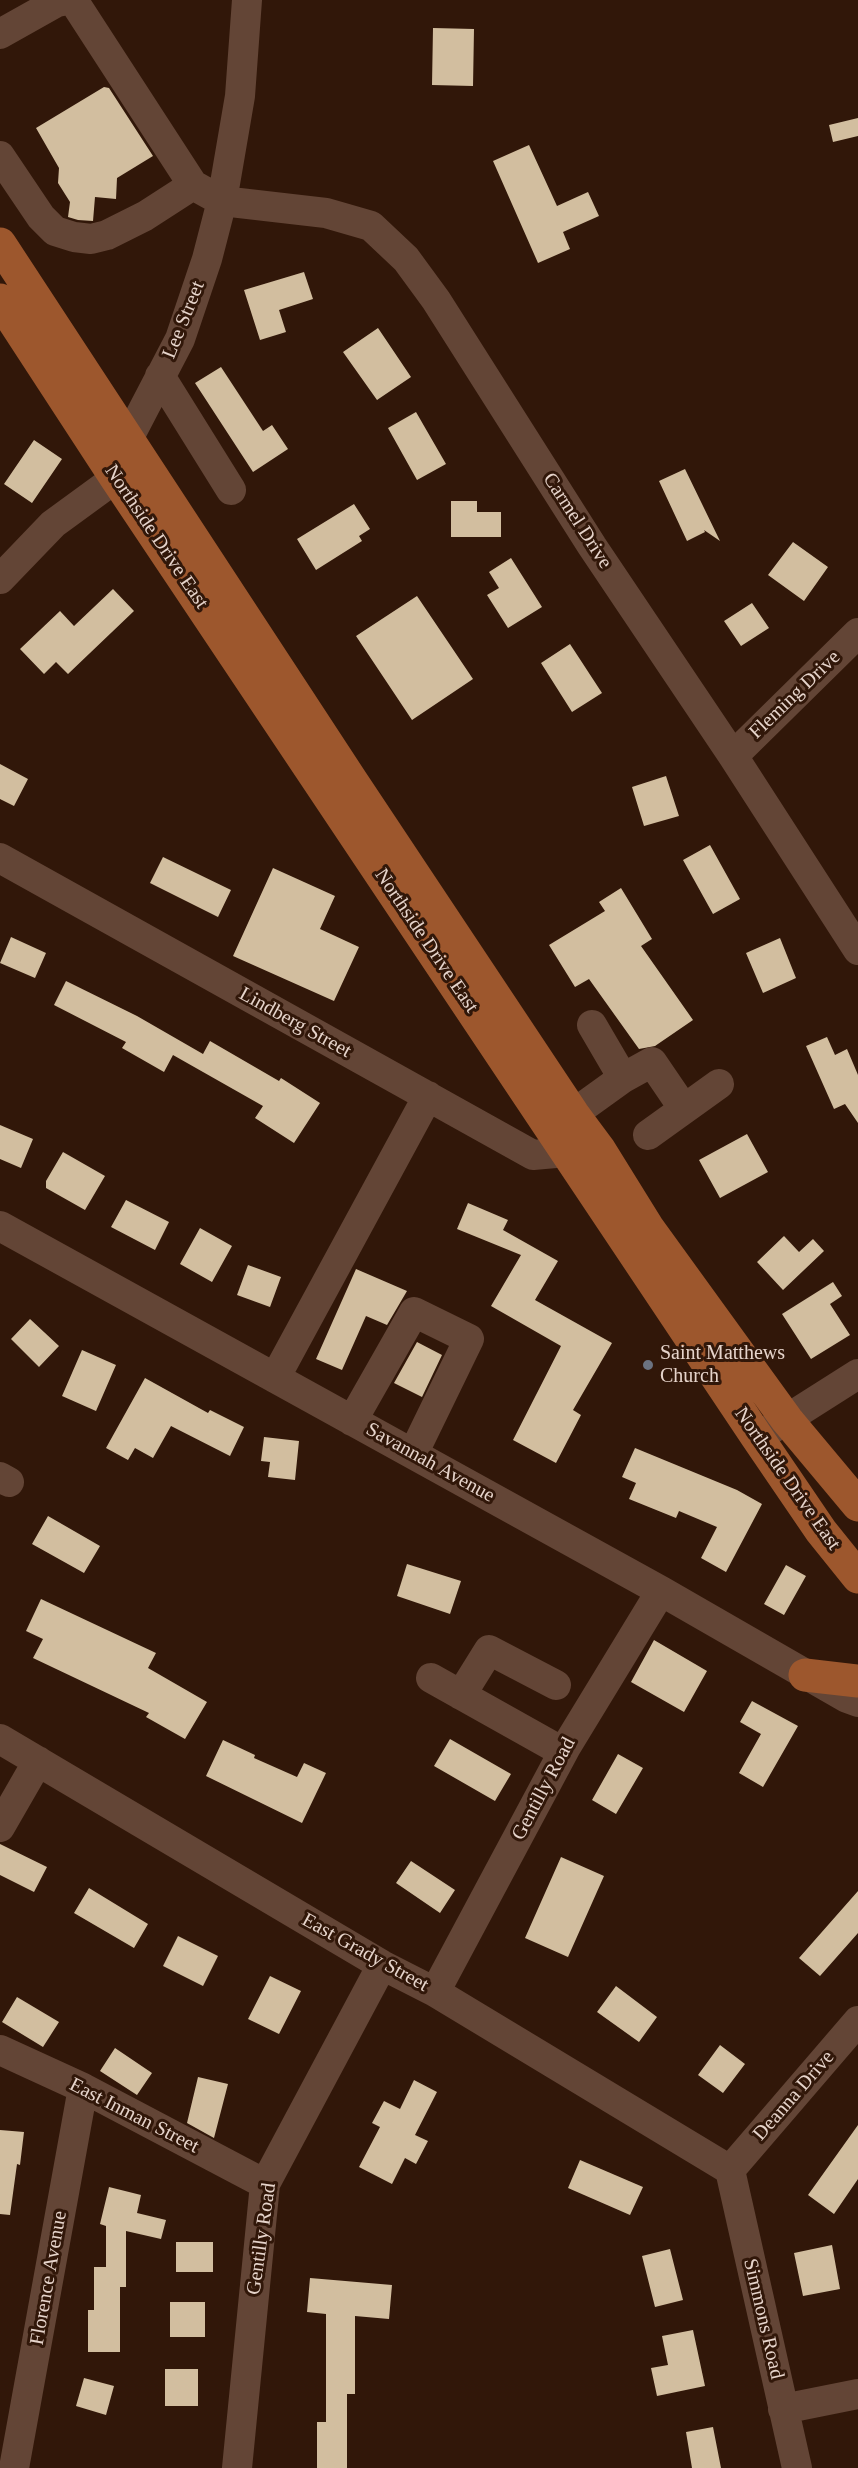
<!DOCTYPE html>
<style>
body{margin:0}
canvas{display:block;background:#311709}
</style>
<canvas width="858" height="2468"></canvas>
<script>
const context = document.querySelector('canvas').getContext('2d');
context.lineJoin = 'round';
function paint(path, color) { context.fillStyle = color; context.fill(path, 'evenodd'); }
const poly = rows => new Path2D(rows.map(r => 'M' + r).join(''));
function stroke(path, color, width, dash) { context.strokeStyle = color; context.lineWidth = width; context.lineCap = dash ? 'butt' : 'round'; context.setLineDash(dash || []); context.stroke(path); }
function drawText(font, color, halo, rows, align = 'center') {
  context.font = font + ' Georgia,serif'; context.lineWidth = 6; context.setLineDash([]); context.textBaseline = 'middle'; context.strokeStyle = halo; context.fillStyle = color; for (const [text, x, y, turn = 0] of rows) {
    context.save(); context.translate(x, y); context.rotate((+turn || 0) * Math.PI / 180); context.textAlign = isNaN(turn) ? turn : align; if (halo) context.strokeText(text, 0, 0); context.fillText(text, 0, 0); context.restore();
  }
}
const building = poly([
 [433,28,474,29,473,86,432,85],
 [104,87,109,88,153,156,117,178,116,199,95,197,93,221,78,220,68,217,70,202,58,183,59,168,36,128],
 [858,118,858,136,833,142,829,125],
 [529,145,557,206,588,192,599,216,563,232,570,249,538,263,493,161],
 [304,272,313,299,279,310,286,332,260,340,244,290],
 [378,328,411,377,377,400,343,352],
 [221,367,263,431,272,425,288,449,253,472,195,383],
 [416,412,446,464,417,480,388,428],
 [34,440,62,459,32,503,4,484],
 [685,469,720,541,704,530,705,532,687,541,659,481],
 [451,501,477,501,477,512,501,512,501,537,451,537],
 [354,504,370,529,359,536,362,541,316,570,297,539],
 [793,542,828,567,804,601,768,575],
 [511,558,542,607,508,628,487,595,499,588,489,572],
 [113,589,134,611,68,674,56,662,44,674,20,649,60,611,74,626],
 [417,596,473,679,412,720,356,636],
 [752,603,769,628,741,646,724,621],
 [570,644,602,693,572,712,541,663],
 [0,764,28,779,14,806,0,799],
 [666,776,679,816,644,826,632,787],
 [710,845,740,899,713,914,683,860],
 [163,857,231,890,218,917,150,883],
 [273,868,335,896,320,929,359,947,334,1001,233,956],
 [621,888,652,939,641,946,693,1020,655,1046,639,1049,589,979,575,987,549,945,605,911,599,902],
 [11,937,46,953,35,978,0,963],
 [780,938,796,978,763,993,746,953],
 [66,981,137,1016,203,1054,210,1041,279,1081,281,1078,320,1103,294,1143,255,1118,263,1106,173,1055,164,1072,122,1048,126,1042,54,1005],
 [827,1037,835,1055,847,1049,858,1075,858,1123,845,1104,834,1109,806,1046],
 [0,1125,33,1139,21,1168,0,1159],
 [747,1134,768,1172,720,1198,699,1160],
 [63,1152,105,1176,85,1210,46,1188,46,1181],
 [126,1200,169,1222,155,1250,111,1227],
 [468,1203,508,1220,503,1230,558,1261,535,1300,612,1343,573,1410,581,1415,556,1463,513,1440,561,1346,491,1306,521,1255,457,1229],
 [200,1228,232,1246,212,1282,180,1264],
 [784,1236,799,1252,813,1239,824,1251,783,1290,757,1262],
 [248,1265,281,1277,270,1307,237,1295],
 [356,1269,407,1291,387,1325,366,1316,342,1370,316,1359],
 [833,1282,842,1296,830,1304,850,1335,811,1359,782,1314],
 [30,1319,59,1346,39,1367,11,1339],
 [417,1342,442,1355,422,1397,394,1383],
 [82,1350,116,1365,96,1411,62,1396],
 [145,1378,208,1413,210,1410,244,1427,230,1456,171,1426,153,1458,135,1448,128,1460,106,1448],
 [264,1437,299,1441,295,1480,268,1477,270,1462,261,1461],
 [635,1448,737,1490,762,1504,726,1572,701,1558,717,1527,679,1511,676,1518,629,1499,636,1483,622,1477],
 [48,1516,100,1546,84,1573,32,1544],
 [407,1564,461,1581,450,1614,397,1596],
 [786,1565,806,1576,784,1615,764,1604],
 [41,1599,156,1653,148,1668,207,1702,185,1739,146,1717,149,1713,33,1658,43,1639,26,1631],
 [654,1640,707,1671,684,1712,631,1682],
 [752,1701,798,1726,763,1787,739,1773,761,1734,740,1722],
 [450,1739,511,1774,495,1801,434,1766],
 [223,1740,255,1755,254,1758,297,1777,304,1763,326,1773,302,1823,206,1776],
 [618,1754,643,1768,616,1814,592,1800],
 [0,1844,47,1867,34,1892,0,1875],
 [561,1857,604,1876,568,1957,525,1938],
 [411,1861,455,1890,440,1913,396,1883],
 [89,1888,148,1924,134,1948,74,1913],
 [858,1891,858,1933,820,1976,799,1958],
 [178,1936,218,1956,203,1986,163,1966],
 [270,1976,301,1991,279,2034,248,2019],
 [616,1986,657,2017,639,2042,597,2012],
 [17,1997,59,2022,43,2047,2,2022],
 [720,2045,745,2064,723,2093,698,2075],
 [115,2048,152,2073,137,2095,100,2071],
 [198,2077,228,2084,214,2138,187,2123],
 [414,2080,437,2092,415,2135,428,2141,416,2164,405,2158,392,2184,359,2167,380,2127,372,2123,384,2101,400,2109],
 [858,2125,858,2179,834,2214,808,2195],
 [0,2130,24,2132,20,2165,17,2164,10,2215,0,2214],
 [580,2160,643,2187,630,2215,568,2188],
 [109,2187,141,2195,137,2213,166,2220,161,2239,126,2231,126,2287,120,2287,120,2352,88,2352,88,2310,94,2310,94,2267,106,2267,106,2226,100,2224],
 [176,2242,213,2242,213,2272,176,2272],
 [832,2245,840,2289,803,2296,794,2253],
 [670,2249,683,2300,655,2307,642,2256],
 [310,2278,392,2285,389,2319,355,2316,355,2394,347,2394,347,2468,317,2468,317,2422,326,2422,326,2314,307,2312],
 [170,2302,205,2302,205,2337,170,2337],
 [693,2330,705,2386,657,2396,651,2368,668,2365,662,2336],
 [165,2369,198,2369,198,2406,165,2406],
 [84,2378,114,2386,106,2415,76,2406],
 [713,2427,721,2468,692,2468,686,2432]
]);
const minor = poly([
 [68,0,75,3,193,185,222,201,326,213,371,226,406,259,436,300,592,546,733,756,858,950],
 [0,34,57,2,68,0],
 [0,156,41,217,55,231,74,237,91,239,107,235,145,216,193,185],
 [160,376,231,490],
 [0,579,53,524,116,478,128,439,180,339,207,259,222,201,240,96,247,0],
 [733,756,858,633],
 [0,858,533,1155,589,1150],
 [623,1078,652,1062,684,1109],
 [573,1114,623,1078,592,1025],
 [648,1135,719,1084],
 [0,1226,661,1591,847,1698,858,1702],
 [275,1378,428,1096],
 [352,1421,414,1312,469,1339,413,1454],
 [765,1433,858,1374],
 [0,1477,9,1482],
 [431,1678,563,1752],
 [461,1695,489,1650,556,1685],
 [0,1739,382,1965,435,1992,730,2170],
 [0,1827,38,1761],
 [435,1992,566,1747,661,1591],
 [0,2050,83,2088,265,2184],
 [730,2170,797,2468],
 [730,2170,858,2021],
 [783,2409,858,2394],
 [14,2468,83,2088],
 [237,2468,265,2184,382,1965]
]);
const major = poly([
 [0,244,351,780,573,1114,599,1149,648,1228,787,1420,858,1505],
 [0,300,116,478,757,1437,821,1531,858,1577],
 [805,1675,858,1681]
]);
const markers = [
 [648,1365,6,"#6b7280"]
];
const streetNames = [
 ["Lee Street",184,320,-68],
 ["Carmel Drive",577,521,57],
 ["Northside Drive East",156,537,56],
 ["Fleming Drive",795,695,-44],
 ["Northside Drive East",426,941,56],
 ["Lindberg Street",295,1023,29],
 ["Savannah Avenue",430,1463,29],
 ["Northside Drive East",787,1479,55],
 ["Gentilly Road",544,1789,-62],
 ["East Grady Street",365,1953,29],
 ["Deanna Drive",794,2096,-49],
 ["East Inman Street",134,2116,27],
 ["Gentilly Road",262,2239,-82],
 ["Florence Avenue",49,2278,-80],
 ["Simmons Road",763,2319,77]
];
const poiNames = [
 ["Saint Matthews",660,1354],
 ["Church",660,1377]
];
paint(building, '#d2be9f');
stroke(minor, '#634536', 30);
stroke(major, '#9d572d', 33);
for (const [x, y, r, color] of markers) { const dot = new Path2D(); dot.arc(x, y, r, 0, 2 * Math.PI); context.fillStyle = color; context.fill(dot); stroke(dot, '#311709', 2); }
drawText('20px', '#e6d4cb', '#311709', streetNames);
drawText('20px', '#e6d4cb', '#311709', poiNames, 'left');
</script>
